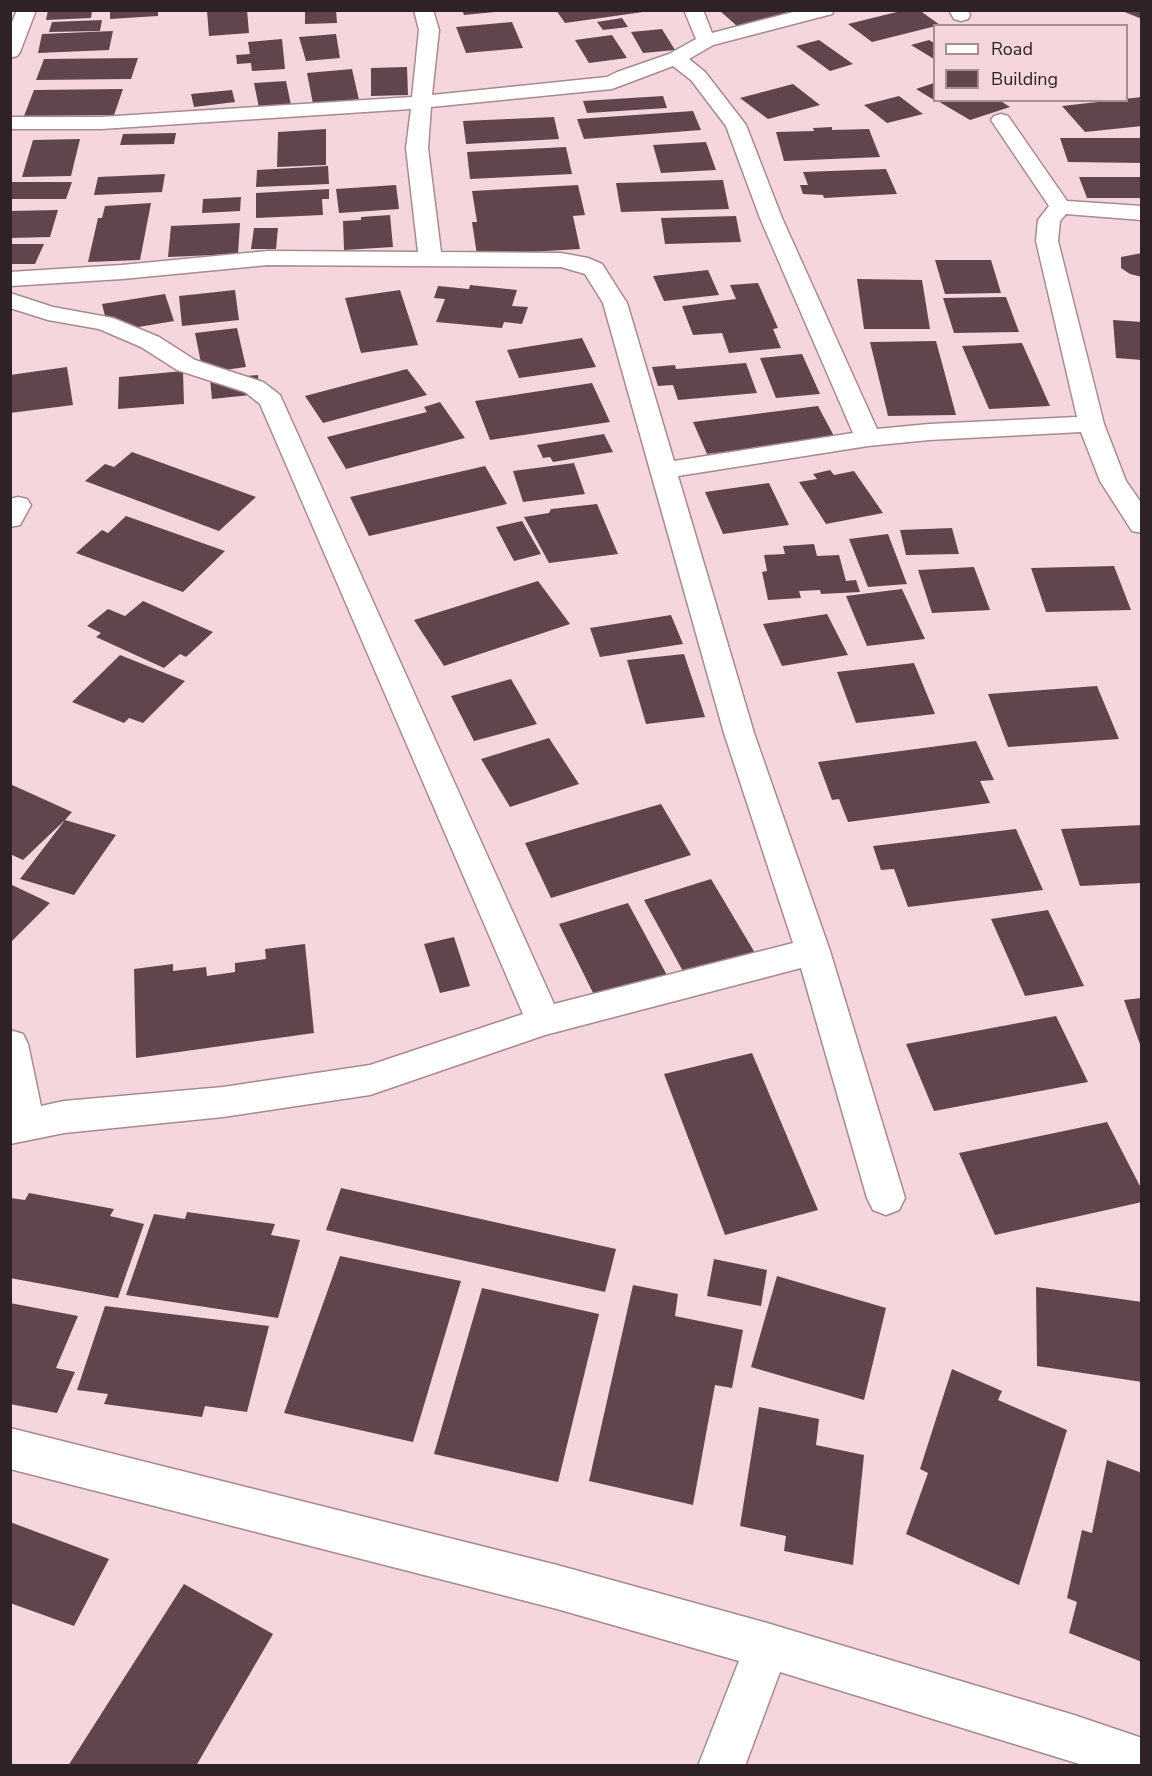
<!DOCTYPE html>
<style>
body{margin:0}
#map{position:relative;width:1152px;height:1776px;overflow:hidden;background:#f5d6dc;font-family:"Nunito Sans",sans-serif}
canvas{display:block}
.frame{position:absolute;inset:0;border:12px solid #2e2224;pointer-events:none}
.legend{position:absolute;left:933px;top:24px;width:195px;height:78px;box-sizing:border-box;background:#f5d6dc;border:2px solid #a58e92;margin:0;padding:8px 10px;list-style:none;font-size:18px;color:#2e2224}
.legend li{display:flex;align-items:center;gap:12px;height:30px}
.legend b{width:30px;border:2px solid #a58e92}
</style>
<div id="map">
<canvas width="1152" height="1776"></canvas>
<div class="frame"></div>
<ul class="legend">
<li><b style="height:8px;background:#fff"></b>Road</li>
<li><b style="height:16px;background:#60464c"></b>Building</li>
</ul>
</div>
<script>
const context = document.querySelector('canvas').getContext('2d');
context.lineJoin = 'round';
function paint(path, color) { context.fillStyle = color; context.fill(path, 'evenodd'); }
const poly = rows => new Path2D(rows.map(r => 'M' + r).join(''));
function stroke(path, color, width, dash) { context.strokeStyle = color; context.lineWidth = width; context.lineCap = dash ? 'butt' : 'round'; context.setLineDash(dash || []); context.stroke(path); }
const building = poly([
 [48,10,92,10,91,18,46,20],
 [110,10,158,10,158,16,110,19],
 [247,10,249,33,209,36,207,11],
 [305,10,336,10,337,23,305,24],
 [462,10,495,10,495,12,464,15],
 [556,10,643,10,643,12,565,23],
 [804,10,737,26,720,11,722,10],
 [905,10,919,10,940,25,872,42,848,24],
 [1122,10,1142,10,1142,19,1122,11],
 [622,18,628,27,603,30,597,22],
 [102,20,100,31,49,32,52,22],
 [512,22,523,48,466,53,456,27],
 [662,29,675,50,643,53,631,32],
 [113,31,109,50,38,53,42,34],
 [336,34,340,58,306,61,299,37],
 [612,35,627,58,589,63,575,40],
 [282,39,285,69,252,71,251,63,237,64,236,55,250,54,248,42],
 [819,40,853,64,830,71,796,46],
 [929,40,934,43,934,59,911,45],
 [138,58,131,79,36,80,44,59],
 [407,67,408,95,371,96,371,68],
 [352,69,359,100,313,104,307,73],
 [286,81,291,105,259,108,254,83],
 [934,83,934,100,916,89],
 [793,84,820,105,768,119,740,98],
 [123,89,114,115,24,116,34,90],
 [232,90,235,102,194,107,191,94],
 [663,96,667,108,587,113,583,101],
 [899,96,923,114,887,123,864,105],
 [1142,97,1142,126,1085,132,1062,106],
 [936,100,999,100,1010,107,970,120],
 [693,111,701,130,584,139,577,119],
 [554,117,559,139,466,144,463,121],
 [832,127,832,130,869,129,880,157,784,161,776,132,814,131,813,128],
 [326,129,326,165,277,167,278,132],
 [176,133,174,144,120,145,123,134],
 [1060,138,1142,138,1142,163,1068,162],
 [80,139,71,176,22,177,33,140],
 [706,142,716,170,661,173,653,145],
 [566,147,572,174,470,179,467,152],
 [328,166,329,184,256,187,257,170],
 [886,169,897,194,824,198,823,195,803,194,800,185,808,185,803,172],
 [165,174,162,192,94,195,98,177],
 [1079,177,1142,177,1142,198,1087,198],
 [723,180,729,209,621,212,616,183],
 [11,182,72,182,66,199,10,199],
 [396,185,399,209,339,213,336,189],
 [578,185,585,215,573,216,580,249,477,255,472,222,477,222,472,191],
 [329,189,329,199,322,199,323,215,256,218,256,193],
 [241,197,240,211,202,213,203,199],
 [151,203,140,260,88,262,98,218,102,218,105,206],
 [58,210,50,237,10,238,10,211],
 [390,215,393,247,344,250,343,221,361,220,361,217],
 [736,216,741,242,665,244,661,218],
 [240,223,238,254,168,257,171,226],
 [254,228,278,228,276,249,251,249],
 [10,244,44,244,35,264,10,264],
 [1142,253,1142,277,1130,274,1121,268,1121,257],
 [935,260,991,260,1001,293,945,294],
 [708,270,719,295,664,301,653,276],
 [857,279,922,280,930,329,864,329],
 [758,283,778,328,773,329,781,348,729,353,722,333,693,335,682,306,736,299,730,285],
 [470,285,517,290,512,306,528,307,522,324,504,322,502,328,436,322,445,299,434,298,438,286,469,289],
 [235,290,239,320,182,326,179,296],
 [400,290,418,345,361,353,345,298],
 [165,294,174,321,109,332,102,304],
 [1006,297,1019,332,954,333,943,298],
 [1113,320,1142,322,1142,360,1116,358],
 [237,328,246,367,203,373,195,333],
 [582,338,596,367,519,378,507,350],
 [936,341,956,415,888,416,870,342],
 [1022,343,1050,406,989,409,962,346],
 [802,354,820,394,776,398,760,358],
 [746,363,757,393,678,400,673,385,658,386,652,367,675,365,676,369],
 [67,367,73,405,10,413,10,375],
 [407,369,427,395,323,423,305,396],
 [183,371,184,404,118,409,119,377],
 [258,375,260,394,212,399,210,379],
 [592,383,610,422,490,440,475,401],
 [440,402,465,438,346,469,327,437,427,412,424,407],
 [818,406,835,438,707,454,693,422],
 [604,434,613,452,553,462,550,457,543,458,537,445],
 [132,452,256,497,219,531,85,481,105,464,114,467],
 [574,463,585,494,523,502,513,471],
 [485,466,507,504,369,536,350,497],
 [830,470,834,475,854,471,883,513,826,524,799,482,817,479,813,474],
 [769,483,789,525,723,534,705,492],
 [597,504,618,554,549,563,524,517,549,513,551,509],
 [126,516,225,551,183,592,76,553,102,530,108,533],
 [522,521,541,554,514,561,496,527],
 [952,528,959,554,906,555,900,530],
 [888,534,907,584,868,587,849,539],
 [814,544,817,556,839,555,846,581,856,580,860,592,821,594,820,590,799,591,801,598,768,600,762,572,767,571,764,555,785,554,783,546],
 [1114,566,1131,610,1046,612,1031,568],
 [974,567,990,610,932,613,918,570],
 [538,581,570,624,444,666,414,620],
 [902,589,925,639,867,646,846,596],
 [143,601,213,632,186,657,180,654,164,668,96,637,101,633,87,626,108,609,125,616],
 [827,614,848,655,782,666,763,624],
 [671,615,683,644,600,657,590,628],
 [684,654,705,717,646,724,627,660],
 [120,655,185,681,143,723,129,718,124,723,72,702],
 [914,663,935,714,856,723,837,672],
 [511,679,537,724,474,741,451,696],
 [1097,686,1119,739,1008,747,988,694],
 [549,738,579,784,510,807,481,759],
 [976,741,994,780,980,781,990,803,848,822,839,799,832,800,818,762],
 [10,784,72,812,65,820,116,835,74,895,20,879,65,820,23,860,10,854],
 [661,804,691,855,551,898,525,843],
 [1142,825,1142,883,1080,886,1061,829],
 [1016,829,1043,890,908,907,894,869,881,870,873,846],
 [711,879,755,953,685,975,644,900],
 [10,884,50,903,10,943],
 [628,903,669,979,597,1001,559,924],
 [1048,910,1084,986,1025,996,991,919],
 [454,937,470,986,440,993,424,944],
 [305,944,314,1033,136,1058,134,969,173,964,173,971,206,967,207,976,235,972,235,963,266,959,265,949],
 [1142,998,1142,1047,1141,1047,1124,1000],
 [1056,1016,1088,1082,934,1111,906,1044],
 [752,1053,818,1210,725,1235,664,1074],
 [1107,1122,1142,1190,1142,1202,995,1235,959,1153],
 [341,1188,616,1249,605,1292,326,1230],
 [29,1193,114,1209,110,1216,144,1224,118,1298,10,1278,10,1198,25,1200],
 [187,1212,275,1224,271,1235,300,1240,278,1318,126,1295,154,1214,185,1219],
 [340,1256,461,1281,413,1442,284,1413],
 [714,1259,767,1270,761,1306,707,1296],
 [777,1276,886,1308,864,1400,751,1367],
 [633,1285,678,1294,675,1316,743,1330,732,1388,715,1385,693,1505,589,1481],
 [1036,1287,1142,1302,1142,1382,1037,1366],
 [482,1288,599,1314,558,1482,434,1454],
 [10,1303,78,1316,56,1368,75,1372,57,1413,10,1404],
 [105,1306,269,1326,247,1412,205,1406,202,1417,104,1404,108,1394,77,1390],
 [952,1369,1002,1391,998,1400,1067,1430,1019,1585,906,1534,928,1473,920,1469],
 [759,1407,819,1419,816,1445,864,1455,853,1565,784,1551,786,1536,740,1526],
 [1107,1460,1142,1473,1142,1662,1069,1633,1077,1602,1067,1598,1082,1530,1092,1533],
 [10,1522,109,1559,74,1626,10,1603],
 [184,1584,273,1634,196,1766,68,1766]
]);
const minor = poly([
 [17,10,36,10,20,52,17,56,10,58,10,27,17,10],
 [414,10,433,10,439,30,432,95,607,77,617,72,669,54,696,39,684,10,703,10,712,33,801,10,834,10,832,14,713,45,689,59,705,72,746,125,782,218,877,429,929,424,1077,417,1036,241,1038,220,1049,206,991,120,994,116,1001,114,1008,116,1067,201,1142,206,1142,220,1066,214,1060,221,1058,241,1104,424,1126,481,1142,504,1142,533,1132,531,1100,481,1081,432,929,440,868,446,678,476,754,733,830,951,905,1198,899,1210,886,1215,873,1210,867,1198,801,968,545,1035,370,1095,223,1117,64,1133,10,1144,10,1030,23,1034,28,1044,41,1106,64,1101,223,1087,370,1065,523,1014,260,404,245,392,177,370,141,347,99,329,48,320,10,308,10,293,53,307,113,318,159,337,195,360,263,382,280,395,554,1004,793,943,724,733,603,303,585,274,561,267,268,265,122,279,10,286,10,272,122,265,268,251,418,252,406,148,411,109,101,129,10,129,10,117,101,117,412,97,419,30,414,10],
 [673,66,691,80,726,126,760,218,853,433,674,461,627,303,602,264,588,258,561,253,441,252,428,148,431,107,612,89,673,66],
 [949,10,968,10,970,15,968,19,961,21,954,19,949,10],
 [18,497,27,499,31,505,20,525,10,527,10,499,18,497],
 [10,1428,557,1565,767,1623,1074,1715,1142,1738,1142,1766,1086,1766,780,1672,745,1766,698,1766,739,1661,557,1609,10,1469,10,1428]
]);
paint(building, '#60464c');
stroke(minor, '#a78a90', 3);
paint(minor, '#fff');
</script>
